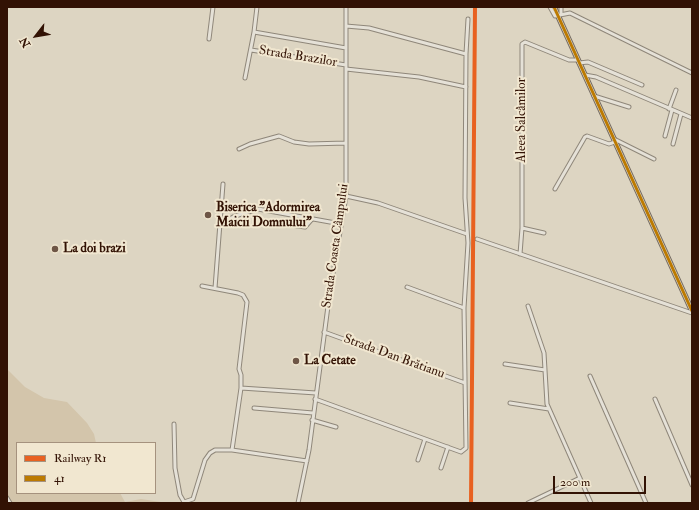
<!DOCTYPE html>
<meta charset="utf-8">
<style>
body{margin:0}
#map{position:relative;width:699px;height:510px;overflow:hidden;background:#ddd5c2;font-family:"IM FELL Double Pica",serif}
canvas{display:block}
.frame{position:absolute;inset:0;border:8px solid #321204;pointer-events:none}
.legend{position:absolute;left:16px;top:442px;width:140px;height:52px;box-sizing:border-box;background:#f1e7d0;border:1px solid #a5927e;margin:0;padding:5px 7px;list-style:none;font-size:12px;color:#321204}
.legend li{display:flex;align-items:center;gap:8px;height:20px}
.legend b{width:20px;border:1px solid #a5927e}
.north{position:absolute;left:16px;top:16px;width:40px;height:40px;-webkit-text-stroke:3px #f1e7d0;paint-order:stroke;rotate:239deg;font-size:11px;font-weight:700;line-height:16px;text-align:center;color:#321204}
.north::after{content:'';display:block;margin:auto;width:14px;height:18px;background:#321204;clip-path:polygon(50% 0,100% 100%,50% 72%,0 100%)}
.scale{position:absolute;left:553px;top:476px;width:93px;height:18px;box-sizing:border-box;border:2px solid #321204;border-top:0;padding-left:5px;font-size:12px;line-height:14px;white-space:nowrap;color:#321204;-webkit-text-stroke:3px #f1e7d0;paint-order:stroke}
</style>
<div id="map">
<canvas width="699" height="510"></canvas>
<div class="frame"></div>
<ul class="legend">
<li><b style="height:5px;background:#e86120"></b>Railway R1</li>
<li><b style="height:5px;background:#bc7a01"></b>41</li>
</ul>
<div class="north">N</div>
<div class="scale">200 m</div>
</div>
<script>
const context = document.querySelector('canvas').getContext('2d');
context.lineJoin = 'round';
function paint(path, color) { context.fillStyle = color; context.fill(path, 'evenodd'); }
const poly = rows => new Path2D(rows.map(r => 'M' + r).join(''));
function stroke(path, color, width, dash) { context.strokeStyle = color; context.lineWidth = width; context.lineCap = dash ? 'butt' : 'round'; context.setLineDash(dash || []); context.stroke(path); }
function drawText(font, color, halo, rows, align = 'center') {
  context.font = font + ' "IM FELL Double Pica",serif'; context.lineWidth = 4; context.setLineDash([]); context.textBaseline = 'middle'; context.strokeStyle = halo; context.fillStyle = color; for (const [text, x, y, turn = 0] of rows) {
    context.save(); context.translate(x, y); context.rotate((+turn || 0) * Math.PI / 180); context.textAlign = isNaN(turn) ? turn : align; if (halo) context.strokeText(text, 0, 0); context.fillText(text, 0, 0); context.restore();
  }
}
const green = poly([
 [7,369,25,387,44,398,67,402,87,423,94,434,96,443,17,443,17,493,120,493,125,502,141,499,167,503,7,503]
]);
const minor = poly([
 [257,7,254,32,346,48],
 [550,7,555,16,570,13,692,73],
 [561,7,561,14],
 [346,26,369,28,466,54,468,19],
 [209,39,213,7],
 [251,50,346,65],
 [579,63,588,62,642,85],
 [346,69,419,77,466,87],
 [585,75,596,77,692,118],
 [245,78,254,32],
 [594,96,629,107],
 [669,109,676,90],
 [665,136,672,110],
 [614,139,654,159],
 [673,144,681,114],
 [239,149,250,144,279,136,294,142,309,144,346,143],
 [555,189,585,137,587,136,609,144,615,142],
 [346,196,378,203,467,234],
 [276,223,305,227,312,219],
 [219,225,235,216,258,209,341,224],
 [522,228,544,233],
 [477,239,692,313],
 [520,254,522,228,522,44,525,42,569,60,578,60],
 [202,286,238,293,243,295,247,302,239,369,241,375,241,388,232,450],
 [407,287,464,308],
 [215,288,223,184],
 [528,306,544,353,547,404,591,503],
 [324,332,465,383],
 [505,364,545,370],
 [590,376,646,503],
 [241,388,316,393],
 [315,399,461,452,466,448,464,308,468,243,465,198,466,54],
 [655,399,692,485],
 [510,403,549,409],
 [254,408,313,413],
 [312,420,336,427],
 [174,424,175,468,180,495,184,502,193,499,205,460,210,453,215,450,232,450,307,461],
 [418,460,425,439],
 [441,468,448,447],
 [7,498,10,503],
 [298,503,309,450,330,291,346,196,346,7],
 [528,503,580,478]
]);
const major = poly([
 [554,7,692,311]
]);
const bus1 = poly([
 [554,7,692,311]
]);
const rail1 = poly([
 [471,503,475,7]
]);
const markers = [
 [208,215,4,"#6e5646"],
 [55,249,4,"#6e5646"],
 [296,361,4,"#6e5646"]
];
const streetNames = [
 ["Strada Brazilor",298,57,9],
 ["Aleea Salcâmilor",522,120,-90],
 ["Strada Coasta Câmpului",336,246,-82],
 ["Strada Dan Brătianu",394,357,20]
];
const poiNames = [
 ["Biserica \"Adormirea",216,208],
 ["Maicii Domnului\"",216,223],
 ["La doi brazi",63,249],
 ["La Cetate",304,361]
];
paint(green, '#d3c5ab');
stroke(minor, '#8f877a', 5);
stroke(major, '#776d62', 6);
stroke(minor, '#e5e1d7', 3);
stroke(major, '#e0dcd0', 4);
stroke(bus1, '#bc7a01', 3);
stroke(rail1, '#e86120', 4);
for (const [x, y, r, color] of markers) { const dot = new Path2D(); dot.arc(x, y, r, 0, 2 * Math.PI); context.fillStyle = color; context.fill(dot); stroke(dot, '#f1e7d0', 1.5); }
drawText('13px', '#321204', '#f1e7d0', streetNames);
drawText('bold 13px', '#321204', '#f1e7d0', poiNames, 'left');
</script>
